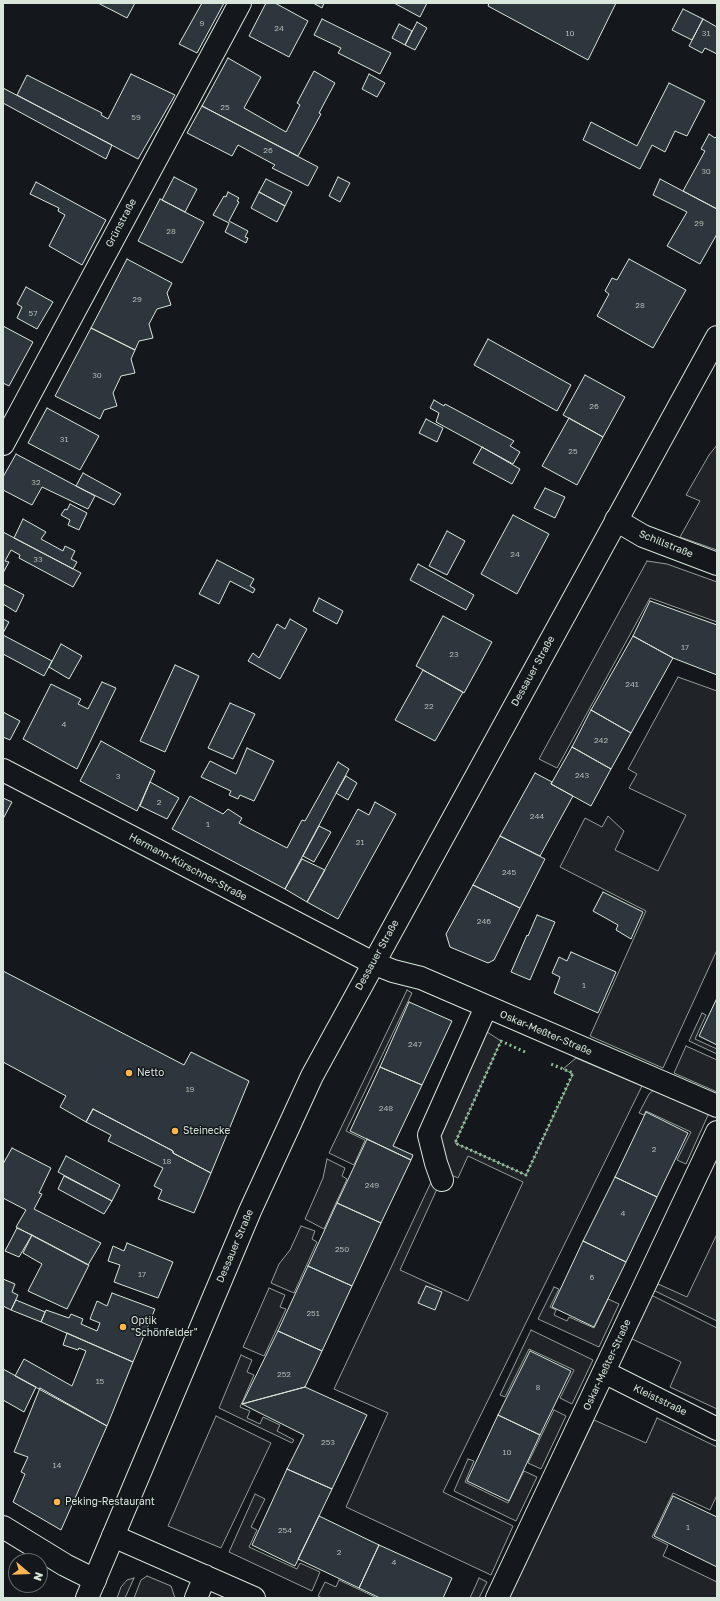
<!DOCTYPE html>
<meta charset="utf-8">
<style>
body{margin:0}
#map{position:relative;width:720px;height:1601px;overflow:hidden;background:#14181c;font-family:"Golos Text",sans-serif}
canvas{display:block}
.frame{position:absolute;inset:0;border:4px solid #d8e6dc;pointer-events:none}
.north{position:absolute;left:8px;top:1553px;width:40px;height:40px;box-sizing:border-box;background:#14181c;border:1px solid #626a69;border-radius:50%;rotate:109deg;font-size:11px;font-weight:700;line-height:16px;text-align:center;color:#d8e6dc}
.north::after{content:'';display:block;margin:auto;width:14px;height:18px;background:#ffb74d;clip-path:polygon(50% 0,100% 100%,50% 72%,0 100%)}
</style>
<div id="map">
<canvas width="720" height="1601"></canvas>
<div class="frame"></div>
<div class="north">N</div>
</div>
<script>
const context = document.querySelector('canvas').getContext('2d');
context.lineJoin = 'round';
function paint(path, color) { context.fillStyle = color; context.fill(path, 'evenodd'); }
const poly = rows => new Path2D(rows.map(r => 'M' + r).join(''));
function stroke(path, color, width, dash) { context.strokeStyle = color; context.lineWidth = width; context.lineCap = dash ? 'butt' : 'round'; context.setLineDash(dash || []); context.stroke(path); }
function drawText(font, color, halo, rows, align = 'center') {
  context.font = font + ' "Golos Text",sans-serif'; context.lineWidth = 3; context.setLineDash([]); context.textBaseline = 'middle'; context.strokeStyle = halo; context.fillStyle = color; for (const [text, x, y, turn = 0] of rows) {
    context.save(); context.translate(x, y); context.rotate((+turn || 0) * Math.PI / 180); context.textAlign = isNaN(turn) ? turn : align; if (halo) context.strokeText(text, 0, 0); context.fillText(text, 0, 0); context.restore();
  }
}
const green = poly([
 [717,445,717,550,680,537,700,501,686,495,709,455,717,445],
 [647,561,667,564,717,582,717,622,650,598,557,768,539,759,647,561],
 [678,677,717,691,717,950,663,1068,590,1036,646,911,560,867,585,818,602,827,608,816,624,831,615,850,658,871,686,815,629,788,637,774,628,769,678,677],
 [407,990,412,993,346,1131,365,1140,354,1165,329,1153,407,990],
 [702,1013,706,1015,695,1039,717,1049,717,1054,689,1041,702,1013],
 [484,1030,501,1041,455,1143,526,1175,573,1074,563,1069,576,1058,642,1086,443,1492,513,1526,491,1575,346,1507,388,1413,334,1389,433,1178,437,1189,400,1270,468,1301,523,1182,468,1156,458,1178,445,1172,438,1135,484,1030],
 [686,1046,717,1060,717,1092,674,1073,686,1046],
 [655,1089,709,1113,686,1164,677,1160,691,1132,646,1111,644,1115,639,1113,649,1094,655,1089],
 [327,1159,345,1168,342,1176,347,1179,324,1229,305,1219,323,1178,327,1159],
 [301,1226,315,1231,312,1239,317,1242,294,1293,271,1283,279,1264,290,1250,301,1226],
 [717,1234,717,1321,653,1290,656,1283,687,1297,717,1234],
 [554,1287,559,1289,550,1307,556,1310,554,1315,567,1321,569,1317,594,1328,608,1299,619,1304,599,1347,538,1319,554,1287],
 [269,1288,285,1295,280,1307,286,1309,264,1356,243,1347,269,1288],
 [651,1295,717,1328,717,1409,670,1387,681,1362,630,1338,651,1295],
 [531,1330,593,1360,572,1404,560,1398,574,1370,529,1349,505,1397,500,1395,531,1330],
 [241,1355,252,1360,247,1372,254,1375,240,1407,250,1411,247,1418,260,1424,263,1417,280,1425,277,1431,294,1440,292,1443,219,1408,241,1355],
 [554,1410,566,1416,541,1469,528,1463,554,1410],
 [216,1416,271,1443,221,1548,168,1526,216,1416],
 [657,1418,717,1447,717,1495,710,1510,673,1493,652,1537,668,1545,663,1556,717,1582,717,1598,508,1598,594,1420,646,1443,657,1418],
 [468,1459,474,1461,465,1482,508,1503,524,1471,537,1477,516,1521,454,1491,468,1459],
 [255,1494,265,1499,251,1527,257,1530,249,1547,297,1569,300,1563,320,1572,312,1591,229,1552,255,1494],
 [147,1576,171,1586,175,1598,134,1598,141,1580,147,1576],
 [134,1578,125,1598,117,1598,121,1587,127,1580,134,1578],
 [479,1578,487,1582,479,1598,470,1598,479,1578],
 [339,1580,377,1598,322,1598,318,1596,325,1582,336,1587,339,1580]
]);
const building = poly([
 [98,3,135,3,127,18,98,3],
 [202,3,224,3,197,53,179,44,202,3],
 [266,3,275,3,308,21,289,57,249,36,266,3],
 [313,3,324,3,322,8,313,3],
 [394,3,427,3,420,17,394,3],
 [489,3,616,3,588,60,488,6,489,3],
 [683,9,703,19,692,40,672,30,683,9],
 [322,19,391,53,380,74,338,53,341,48,314,35,322,19],
 [703,19,717,27,717,54,705,48,702,53,689,46,703,19],
 [417,22,427,28,415,50,405,45,417,22],
 [399,24,412,31,405,45,392,38,399,24],
 [228,58,261,77,244,108,286,132,300,105,297,103,314,71,335,83,319,113,321,114,298,156,202,106,228,58],
 [131,74,175,95,138,159,17,95,27,75,102,113,101,115,108,119,131,74],
 [369,74,385,83,377,97,362,89,369,74],
 [669,83,705,101,687,136,675,131,665,152,652,145,640,169,583,140,591,122,637,146,669,83],
 [3,88,112,145,106,159,3,103,3,88],
 [202,106,318,167,308,186,272,168,275,165,238,145,232,156,187,133,202,106],
 [709,134,715,138,717,136,717,209,683,191,705,151,701,149,709,134],
 [174,177,197,189,185,212,162,200,174,177],
 [338,177,350,183,340,202,329,196,338,177],
 [266,179,292,192,285,206,259,192,266,179],
 [660,179,717,209,717,234,700,264,667,246,687,212,653,195,660,179],
 [36,182,106,220,82,265,49,246,65,215,58,211,59,208,30,194,36,182],
 [228,192,239,198,237,201,239,202,229,221,248,231,245,237,248,238,246,243,225,232,229,223,213,215,224,196,226,197,228,192],
 [259,192,285,206,277,222,251,208,259,192],
 [160,199,204,222,182,263,138,241,160,199],
 [127,259,172,283,167,293,171,305,157,309,149,324,153,338,139,341,135,350,91,328,127,259],
 [629,259,686,290,653,348,597,316,609,294,605,291,612,278,617,280,629,259],
 [26,287,53,302,37,329,17,318,22,307,17,304,26,287],
 [3,326,33,342,9,386,3,383,3,326],
 [91,328,135,350,131,359,135,373,121,376,113,393,117,406,104,410,100,419,55,396,91,328],
 [488,339,571,385,557,411,474,365,488,339],
 [585,375,625,397,603,437,563,415,585,375],
 [434,400,444,406,445,404,514,441,510,446,520,452,513,464,436,422,439,413,430,408,434,400],
 [47,408,99,436,80,470,28,443,47,408],
 [569,418,603,437,577,485,542,466,569,418],
 [426,419,443,428,437,442,419,433,426,419],
 [482,447,520,469,512,484,473,463,482,447],
 [16,454,95,496,88,509,42,487,32,505,3,490,3,477,16,454],
 [83,473,121,494,114,505,76,486,83,473],
 [545,488,565,497,555,518,534,508,545,488],
 [70,504,87,513,79,530,68,525,70,520,61,515,65,509,67,510,70,504],
 [513,515,549,534,517,594,481,574,513,515],
 [23,519,46,532,41,539,63,551,65,546,75,551,71,559,77,562,73,569,14,538,23,519],
 [447,531,465,541,447,575,429,566,447,531],
 [3,532,81,573,73,587,19,558,20,555,11,550,5,561,9,562,3,573,3,532],
 [217,560,254,579,250,586,255,589,253,593,230,581,219,604,199,594,217,560],
 [418,564,474,595,466,610,410,580,418,564],
 [3,584,24,595,16,612,3,604,3,584],
 [319,598,343,611,337,624,313,611,319,598],
 [650,601,717,625,717,675,673,658,633,636,650,601],
 [443,616,492,642,464,693,416,666,443,616],
 [3,619,9,622,3,633,3,619],
 [290,619,307,629,280,679,248,661,253,653,259,658,277,624,285,629,290,619],
 [3,635,52,661,44,676,3,654,3,635],
 [633,636,673,658,631,733,591,710,633,636],
 [61,644,82,656,69,679,49,667,61,644],
 [175,665,199,676,165,752,140,741,175,665],
 [423,670,463,692,435,741,395,720,423,670],
 [102,682,116,688,77,769,23,739,51,684,81,699,78,704,88,709,102,682],
 [230,703,255,714,233,759,208,748,230,703],
 [591,710,631,733,611,769,572,747,591,710],
 [3,712,20,721,10,740,3,737,3,712],
 [101,741,155,771,137,811,80,781,101,741],
 [572,747,611,769,591,806,551,784,572,747],
 [247,748,274,761,254,801,240,795,238,799,229,795,231,791,201,777,210,761,236,774,247,748],
 [338,762,349,769,285,889,172,829,190,796,223,814,228,809,242,818,239,823,287,848,302,820,305,821,338,762],
 [535,773,552,782,551,784,573,796,540,856,500,836,535,773],
 [346,776,357,783,348,800,336,793,346,776],
 [150,782,179,798,167,819,140,806,150,782],
 [3,798,12,802,3,819,3,798],
 [375,802,396,814,338,919,307,902,358,809,369,815,375,802],
 [319,826,331,832,314,862,303,856,319,826],
 [500,836,545,859,520,908,473,885,500,836],
 [302,859,325,870,307,902,285,889,302,859],
 [473,885,520,908,494,960,488,963,450,947,446,934,473,885],
 [603,892,643,912,631,939,616,930,618,925,593,911,603,892],
 [537,915,555,922,530,980,511,972,527,935,528,936,537,915],
 [571,952,616,972,598,1013,554,993,560,977,552,973,559,957,567,961,571,952],
 [3,971,184,1065,191,1052,249,1081,211,1173,173,1153,173,1151,93,1109,86,1122,60,1107,66,1096,3,1062,3,971],
 [717,998,717,1045,699,1036,717,998],
 [409,1002,452,1021,422,1085,380,1067,409,1002],
 [380,1067,422,1085,393,1146,413,1155,411,1160,350,1131,380,1067],
 [93,1109,173,1151,173,1153,211,1173,194,1213,158,1199,162,1190,154,1186,163,1168,108,1141,111,1135,86,1122,93,1109],
 [646,1112,688,1133,657,1197,615,1177,646,1112],
 [367,1139,411,1160,381,1223,337,1203,367,1139],
 [12,1148,51,1168,39,1193,42,1194,34,1209,101,1243,88,1265,16,1227,26,1210,3,1198,3,1164,12,1148],
 [66,1156,120,1185,112,1201,58,1172,66,1156],
 [64,1176,112,1201,104,1214,58,1189,64,1176],
 [615,1177,657,1197,626,1262,583,1241,615,1177],
 [337,1203,381,1223,352,1286,308,1266,337,1203],
 [17,1228,32,1235,19,1257,5,1251,17,1228],
 [32,1235,89,1265,67,1309,28,1291,42,1264,23,1253,32,1235],
 [583,1241,626,1262,594,1327,552,1307,583,1241],
 [127,1243,173,1262,158,1298,114,1282,120,1265,108,1261,113,1246,124,1251,127,1243],
 [308,1266,352,1286,322,1351,278,1331,308,1266],
 [3,1279,15,1284,12,1292,18,1295,11,1310,3,1306,3,1279],
 [426,1286,442,1292,435,1310,418,1303,426,1286],
 [112,1293,155,1309,133,1362,41,1322,46,1310,69,1318,71,1314,83,1319,81,1324,97,1331,100,1323,90,1319,97,1301,107,1306,112,1293],
 [16,1300,45,1312,41,1322,11,1310,16,1300],
 [278,1331,322,1351,305,1387,242,1404,278,1331],
 [67,1333,133,1362,107,1426,15,1376,24,1359,72,1386,86,1351,79,1348,78,1350,63,1345,67,1333],
 [530,1351,571,1371,540,1435,498,1415,530,1351],
 [3,1369,36,1387,24,1412,3,1400,3,1369],
 [305,1387,367,1415,332,1489,287,1469,304,1435,242,1404,305,1387],
 [40,1388,107,1426,61,1530,13,1502,25,1474,21,1472,28,1457,14,1452,40,1388],
 [498,1415,540,1435,509,1501,467,1481,498,1415],
 [287,1469,332,1489,295,1566,252,1545,287,1469],
 [673,1496,717,1517,717,1567,654,1536,673,1496],
 [319,1516,379,1545,359,1588,298,1559,319,1516],
 [379,1545,452,1578,443,1598,380,1598,359,1588,379,1545]
]);
const minor = poly([
 [3,444,240,3],
 [616,520,643,536,717,564],
 [3,770,373,963,393,971,421,978,717,1106],
 [442,1180,436,1163,429,1135,486,1007],
 [604,1372,717,1429],
 [3,1527,65,1565,95,1580],
 [113,1536,254,1598],
 [196,1598,205,1576],
 [497,1598,717,1132]
]);
const major = poly([
 [87,1598,250,1211,312,1076,717,337]
]);
const hedge = poly([
 [525,1052,501,1041,455,1143,526,1175,573,1073,551,1064]
]);
const markers = [
 [129,1073,4,"#ffb74d"],
 [175,1131,4,"#ffb74d"],
 [123,1327,4,"#ffb74d"],
 [57,1502,4,"#ffb74d"]
];
const numberNames = [
 ["9",202,23],
 ["24",279,28],
 ["10",570,33],
 ["31",706,33],
 ["25",225,107],
 ["59",136,117],
 ["26",268,150],
 ["30",706,171],
 ["29",699,223],
 ["28",171,231],
 ["29",137,299],
 ["28",640,305],
 ["57",33,313],
 ["30",97,375],
 ["26",594,406],
 ["31",64,439],
 ["25",573,451],
 ["32",36,482],
 ["24",515,554],
 ["33",38,559],
 ["17",685,647],
 ["23",454,654],
 ["241",632,684],
 ["22",429,706],
 ["4",64,724],
 ["242",601,740],
 ["243",582,775],
 ["3",118,776],
 ["2",159,802],
 ["244",537,816],
 ["1",208,824],
 ["21",360,842],
 ["245",509,872],
 ["246",484,921],
 ["1",584,985],
 ["247",415,1044],
 ["19",190,1089],
 ["248",386,1108],
 ["2",654,1149],
 ["18",167,1161],
 ["249",372,1185],
 ["4",623,1213],
 ["250",342,1249],
 ["17",142,1274],
 ["6",592,1277],
 ["251",313,1313],
 ["252",284,1374],
 ["15",100,1381],
 ["8",538,1387],
 ["253",328,1442],
 ["10",507,1452],
 ["14",57,1465],
 ["1",688,1527],
 ["254",285,1530],
 ["2",339,1552],
 ["4",394,1562]
];
const streetNames = [
 ["Grünstraße",121,223,-62],
 ["Schillstraße",666,544,22],
 ["Dessauer Straße",533,671,-61],
 ["Hermann-Kürschner-Straße",188,867,28],
 ["Dessauer Straße",377,955,-61],
 ["Oskar-Meßter-Straße",546,1033,23],
 ["Dessauer Straße",235,1246,-67],
 ["Oskar-Meßter-Straße",607,1365,-65],
 ["Kleiststraße",660,1400,26]
];
const poiNames = [
 ["Netto",137,1073],
 ["Steinecke",183,1131],
 ["Optik",131,1321],
 ["\"Schönfelder\"",131,1333],
 ["Peking-Restaurant",65,1502]
];
paint(green, '#202428');
stroke(green, '#939e99', 1);
paint(building, '#2c363c');
stroke(building, '#d8e6dc', 1);
stroke(minor, '#d8e6dc', 24);
stroke(major, '#d8e6dc', 24);
stroke(minor, '#14181c', 22);
stroke(major, '#14181c', 22);
stroke(hedge, '#8ac095', 3, [2, 3]);
for (const [x, y, r, color] of markers) { const dot = new Path2D(); dot.arc(x, y, r, 0, 2 * Math.PI); context.fillStyle = color; context.fill(dot); stroke(dot, '#14181c', 1.5); }
drawText('8px', '#adbab4', null, numberNames);
drawText('10px', '#d8e6dc', '#14181c', streetNames);
drawText('10px', '#d8e6dc', '#14181c', poiNames, 'left');
</script>
